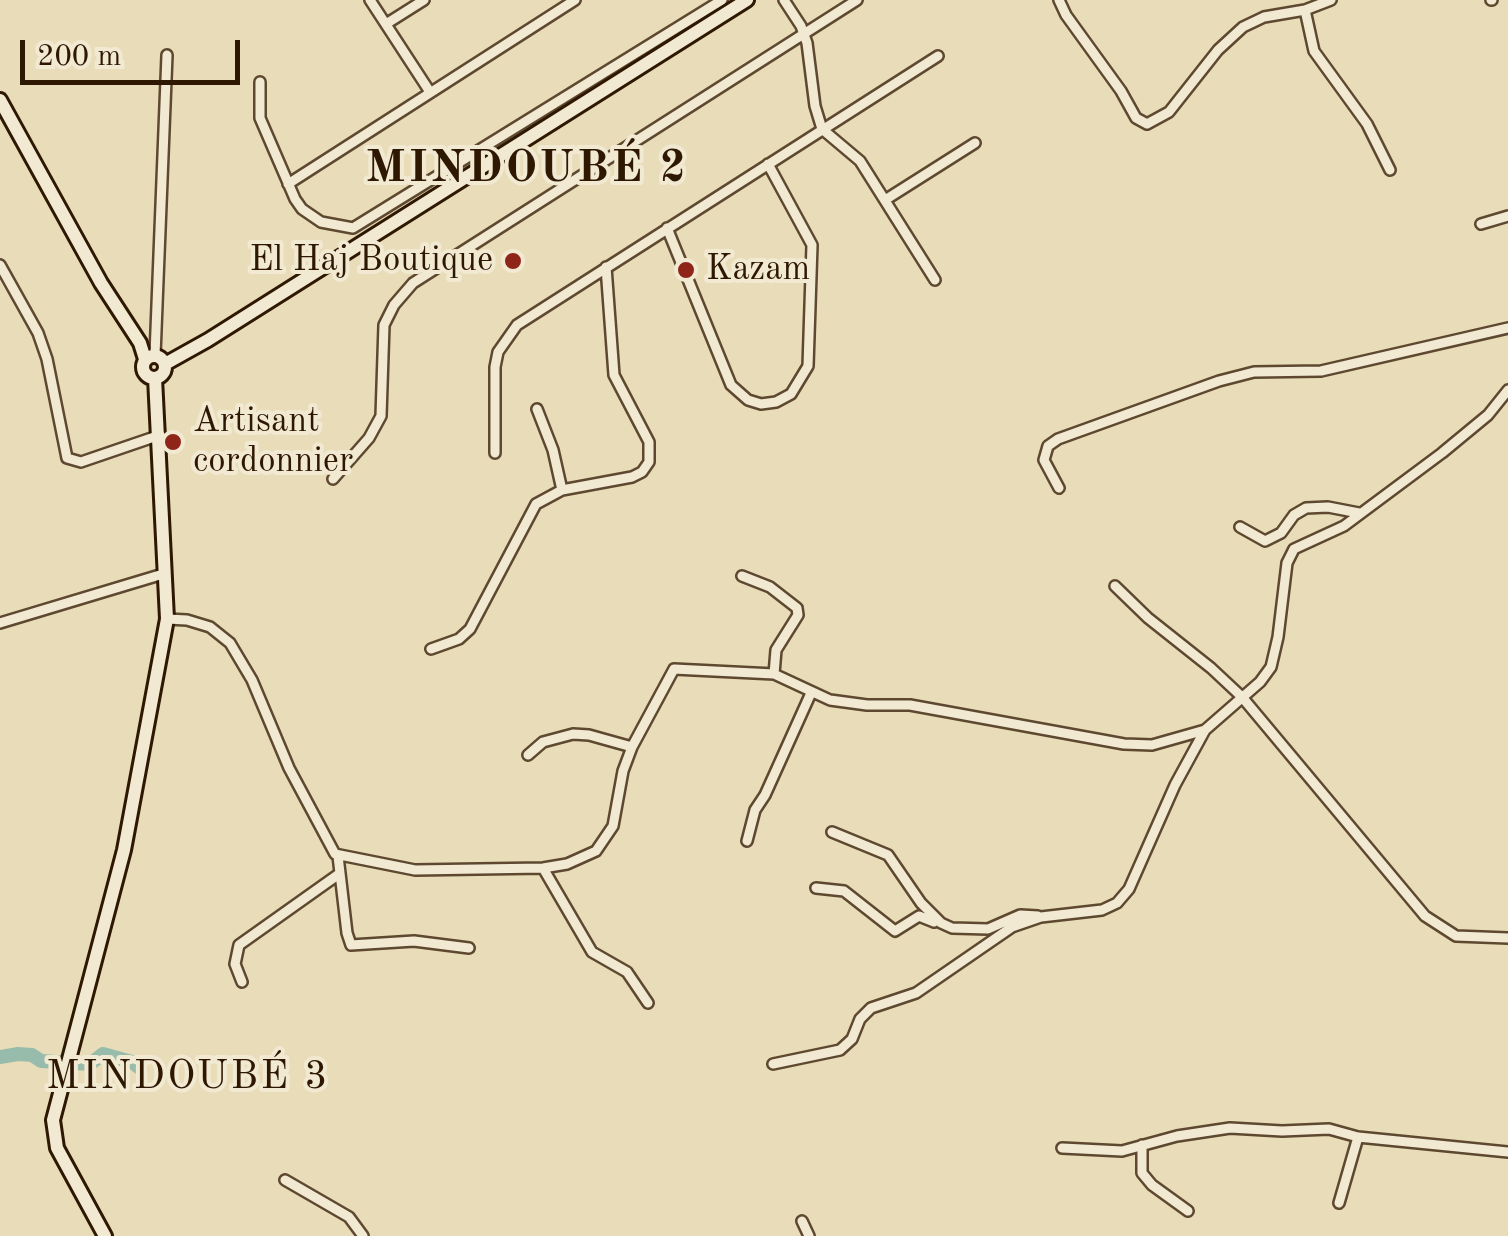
<!DOCTYPE html>
<meta charset="utf-8">
<style>
body{margin:0}
#map{position:relative;width:1508px;height:1236px;overflow:hidden;background:#e9ddb9;font-family:"Old Standard TT",serif}
canvas{display:block}
.scale{position:absolute;left:20px;top:40px;width:220px;height:45px;box-sizing:border-box;border:5px solid #2f1802;border-top:0;padding-left:12px;font-size:30px;line-height:35px;white-space:nowrap;color:#2f1802;-webkit-text-stroke:8px #f1e9d2;paint-order:stroke}
</style>
<div id="map">
<canvas width="1508" height="1236"></canvas>
<div class="scale">200 m</div>
</div>
<script>
const context = document.querySelector('canvas').getContext('2d');
context.lineJoin = 'round';
const poly = rows => new Path2D(rows.map(r => 'M' + r).join(''));
function stroke(path, color, width, dash) { context.strokeStyle = color; context.lineWidth = width; context.lineCap = dash ? 'butt' : 'round'; context.setLineDash(dash || []); context.stroke(path); }
function drawText(font, color, halo, rows, align = 'center') {
  context.font = font + ' "Old Standard TT",serif'; context.lineWidth = 8; context.setLineDash([]); context.textBaseline = 'middle'; context.strokeStyle = halo; context.fillStyle = color; for (const [text, x, y, turn = 0] of rows) {
    context.save(); context.translate(x, y); context.rotate((+turn || 0) * Math.PI / 180); context.textAlign = isNaN(turn) ? turn : align; if (halo) context.strokeText(text, 0, 0); context.fillText(text, 0, 0); context.restore();
  }
}
const river = poly([
 [0,1057,18,1054,32,1055,41,1061,90,1064,103,1054,132,1062,141,1069]
]);
const street = poly([
 [370,0,430,92],
 [784,0,801,26,807,43,815,106,822,129,860,161,935,280],
 [1059,0,1066,15,1121,91,1136,118,1147,124,1169,112,1218,50,1243,27,1264,17,1305,10,1331,0],
 [1491,0,1492,0],
 [1305,10,1314,51,1367,124,1390,170],
 [386,24,424,0],
 [260,82,260,118,295,199,302,209,321,222,353,228,722,0],
 [288,184,575,0],
 [885,200,975,143],
 [1481,224,1508,216],
 [667,228,731,385,748,400,761,404,776,402,791,394,808,366,812,245,768,164],
 [0,265,38,333,47,359,67,458,81,462,160,435],
 [155,355,167,55],
 [537,409,553,450,562,490],
 [495,453,495,367,498,352,517,325,938,56],
 [333,479,369,438,381,416,384,325,394,305,413,283,857,0],
 [1059,488,1044,460,1048,446,1058,439,1219,381,1254,372,1321,371,1508,328],
 [1240,527,1265,541,1281,533,1294,515,1306,508,1328,507,1359,513],
 [742,576,770,587,797,608,798,615,776,650,774,674],
 [1115,586,1148,618,1211,668,1242,697,1425,916,1456,936,1508,938],
 [167,619,187,620,210,627,230,643,252,680,289,768,335,854,415,870,543,868,567,864,596,851,613,826,623,771,632,747,674,669,774,674,830,700,867,705,910,705,1124,744,1152,745,1205,730],
 [0,623,163,574],
 [431,649,459,639,470,629,536,504,562,490,632,477,642,472,649,462,649,442,614,375,606,267],
 [528,755,543,742,573,734,589,735,632,747],
 [832,832,888,855,921,903,941,923,952,928,988,929,1020,915,1038,916],
 [747,841,755,810,765,795,811,693],
 [338,856,347,933,351,945,414,941,469,948],
 [543,868,592,952,627,972,648,1003],
 [816,888,844,891,895,931,919,916,934,922],
 [242,982,235,964,239,945,339,874],
 [773,1064,840,1050,852,1039,860,1019,871,1008,916,993,1012,927,1041,917,1102,910,1117,903,1129,889,1175,785,1205,730,1260,682,1271,667,1278,637,1287,563,1294,549,1344,526,1442,453,1488,415,1508,390],
 [1142,1145,1142,1173,1152,1185,1188,1211],
 [1062,1148,1122,1151,1177,1136,1230,1128,1282,1131,1329,1129,1358,1137,1508,1152],
 [285,1180,349,1217,363,1236],
 [1339,1203,1358,1137],
 [802,1221,809,1236]
]);
const secondary = poly([
 [0,100,101,283,140,343,145,359],
 '143 367a11 11 0 1 1 22 0a11 11 0 1 1-22 0Z',
 [165,364,208,340,747,0],
 [105,1236,57,1148,53,1120,124,850,167,619,155,378]
]);
const markers = [
 [513,261,10,"#8f2418"],
 [686,270,10,"#8f2418"],
 [173,442,10,"#8f2418"]
];
const poiNames = [
 ["El Haj Boutique",493,261,"right"],
 ["Kazam",706,270],
 ["Artisant",193,422],
 ["cordonnier",193,462]
];
const quarterNames = [
 ["MINDOUBÉ 3",188,1078]
];
const districtNames = [
 ["MINDOUBÉ 2",527,169]
];
stroke(river, '#98bcac', 14);
stroke(street, '#5e4930', 14);
stroke(secondary, '#2f1802', 18);
stroke(street, '#f1e9d2', 9);
stroke(secondary, '#f1e9d2', 12);
for (const [x, y, r, color] of markers) { const dot = new Path2D(); dot.arc(x, y, r, 0, 2 * Math.PI); context.fillStyle = color; context.fill(dot); stroke(dot, '#f1e9d2', 4); }
drawText('35px', '#2f1802', '#f1e9d2', poiNames, 'left');
context.letterSpacing = '2.5px';
drawText('40px', '#2f1802', '#f1e9d2', quarterNames);
context.letterSpacing = '0px';
context.letterSpacing = '2.5px';
drawText('bold 45px', '#2f1802', '#f1e9d2', districtNames);
context.letterSpacing = '0px';
</script>
